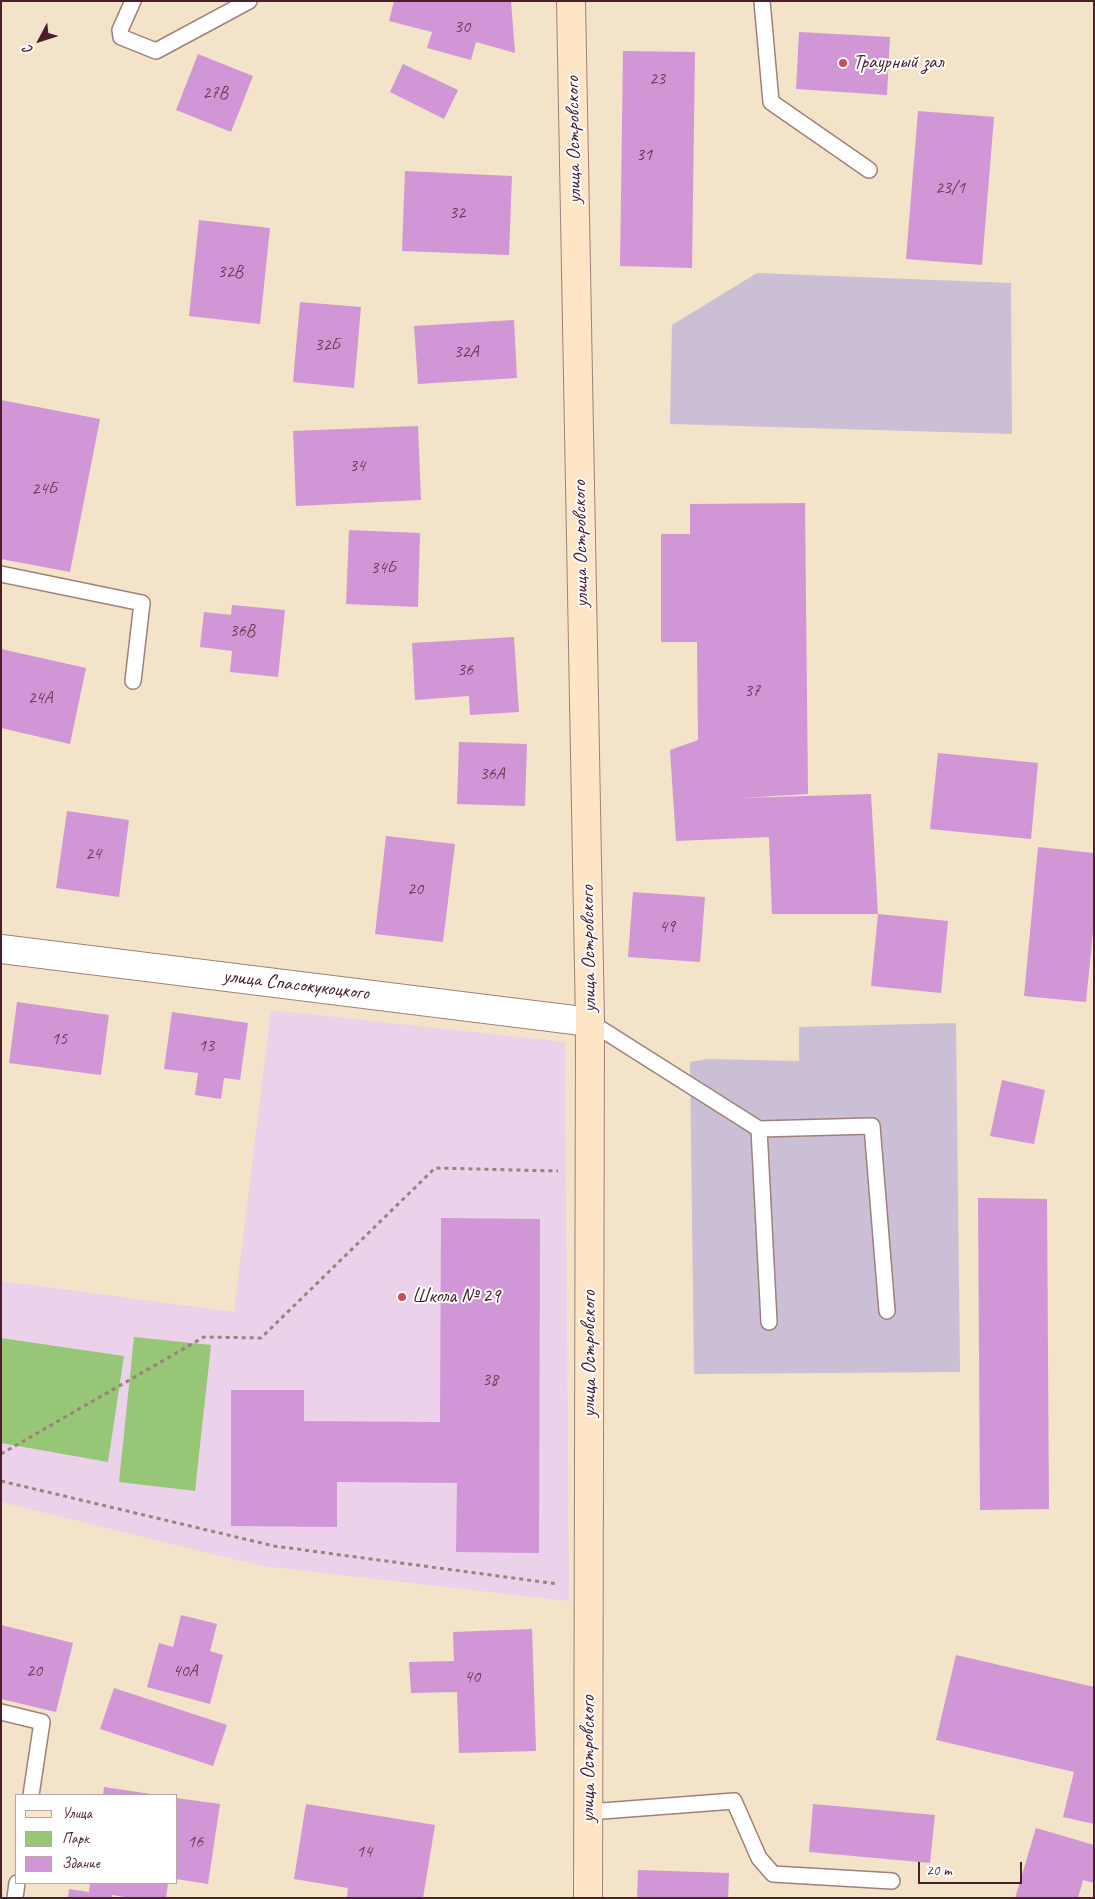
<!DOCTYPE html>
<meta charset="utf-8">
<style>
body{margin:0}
#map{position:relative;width:1095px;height:1899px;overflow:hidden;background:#f3e3c8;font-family:Caveat,sans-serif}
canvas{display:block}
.frame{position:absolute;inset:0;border:2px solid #4a1f2b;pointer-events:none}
.legend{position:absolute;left:15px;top:1794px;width:162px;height:90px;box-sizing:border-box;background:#fff;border:1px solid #b7a5aa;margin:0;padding:6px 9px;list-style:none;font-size:15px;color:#4a1f2b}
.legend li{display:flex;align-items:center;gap:10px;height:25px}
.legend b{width:25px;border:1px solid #b7a5aa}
.north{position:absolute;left:15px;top:15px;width:50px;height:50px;-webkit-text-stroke:4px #fff;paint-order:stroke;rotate:230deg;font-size:14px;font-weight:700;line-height:20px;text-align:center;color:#4a1f2b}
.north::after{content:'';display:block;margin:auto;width:18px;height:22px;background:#4a1f2b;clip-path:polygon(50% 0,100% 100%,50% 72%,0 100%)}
.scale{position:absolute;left:918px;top:1862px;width:104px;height:22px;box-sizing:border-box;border:2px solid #4a1f2b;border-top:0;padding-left:6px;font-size:15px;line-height:18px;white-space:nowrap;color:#4a1f2b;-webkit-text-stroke:4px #fff;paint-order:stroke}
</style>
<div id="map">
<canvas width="1095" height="1899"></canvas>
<div class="frame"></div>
<ul class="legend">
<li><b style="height:6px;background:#fde5c5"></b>Улица</li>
<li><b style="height:14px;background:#97c776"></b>Парк</li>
<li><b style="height:14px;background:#d096d6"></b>Здание</li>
</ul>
<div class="north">С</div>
<div class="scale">20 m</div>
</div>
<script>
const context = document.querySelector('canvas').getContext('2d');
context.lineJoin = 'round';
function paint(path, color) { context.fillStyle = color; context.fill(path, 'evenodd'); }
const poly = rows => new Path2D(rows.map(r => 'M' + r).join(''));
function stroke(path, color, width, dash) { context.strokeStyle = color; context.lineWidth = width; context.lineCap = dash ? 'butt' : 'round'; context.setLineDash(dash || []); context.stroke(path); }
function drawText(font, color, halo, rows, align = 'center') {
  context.font = font + ' Caveat,sans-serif'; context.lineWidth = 4; context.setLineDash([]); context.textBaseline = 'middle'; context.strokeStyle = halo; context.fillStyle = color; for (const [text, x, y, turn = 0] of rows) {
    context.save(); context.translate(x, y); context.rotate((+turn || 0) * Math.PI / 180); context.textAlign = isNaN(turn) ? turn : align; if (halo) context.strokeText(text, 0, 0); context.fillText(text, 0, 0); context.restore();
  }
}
const built = poly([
 [271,1010,565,1042,569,1601,262,1566,1,1502,1,1281,234,1312]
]);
const industrial = poly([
 [757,273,1011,283,1012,434,670,424,672,325],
 [956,1023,960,1372,694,1374,690,1062,708,1059,799,1061,799,1027]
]);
const green = poly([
 [134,1337,211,1345,195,1491,119,1482],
 [1,1338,124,1356,108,1462,1,1443]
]);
const building = poly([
 [394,1,511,1,515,53,476,42,471,60,427,48,432,32,389,21],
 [799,32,890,37,887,95,796,89],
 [623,51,695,52,692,268,620,266],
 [198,54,253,76,231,132,176,110],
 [403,64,458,90,444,119,390,92],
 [918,111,994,117,982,265,906,259],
 [405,171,512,176,509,255,402,251],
 [199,220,270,228,260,324,189,316],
 [300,302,361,307,354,388,293,382],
 [514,320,517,378,418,384,414,326],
 [1,400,100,419,70,572,1,559],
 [418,426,421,500,296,506,293,431],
 [805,503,808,794,741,798,871,794,878,914,948,921,941,993,871,986,878,914,772,914,769,837,676,841,670,750,698,740,697,642,661,642,661,534,690,534,690,504],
 [349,530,420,533,418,607,346,604],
 [232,605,285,610,278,677,230,672,232,651,200,647,204,612,231,615],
 [514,637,519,712,470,715,469,696,415,700,412,643],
 [1,649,86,668,70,744,1,728],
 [459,742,527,744,525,806,457,804],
 [938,753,1038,763,1031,839,930,829],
 [67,811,129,820,119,897,56,888],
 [386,836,455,844,443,942,375,934],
 [1038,847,1094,853,1094,922,1086,1002,1024,996],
 [633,892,705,897,700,962,628,957],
 [17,1002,109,1015,101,1075,9,1063],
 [172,1012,248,1023,240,1080,224,1078,221,1099,195,1095,198,1073,164,1069],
 [1002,1080,1045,1090,1034,1144,990,1136],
 [978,1198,1047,1199,1049,1509,980,1510],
 [441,1218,540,1219,539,1553,456,1552,457,1483,337,1482,337,1527,231,1526,231,1390,304,1390,304,1421,440,1422],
 [181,1615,217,1624,210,1651,223,1655,210,1704,147,1687,159,1643,173,1647],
 [1,1625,73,1643,56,1712,1,1699],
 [532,1629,536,1751,459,1753,457,1692,411,1693,409,1662,454,1661,453,1632],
 [956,1655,1094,1687,1094,1824,1063,1817,1074,1772,936,1740],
 [114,1688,227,1725,213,1766,100,1729],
 [104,1787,151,1794,151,1795,103,1795],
 [176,1798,220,1804,208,1884,176,1879],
 [306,1804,435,1825,423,1898,347,1898,348,1888,294,1879],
 [813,1804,935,1815,930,1863,809,1852],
 [1036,1828,1094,1845,1094,1883,1083,1880,1078,1898,1015,1898],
 [638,1870,729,1873,728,1898,637,1898],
 [90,1883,168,1883,166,1898,131,1898,112,1895,112,1898,68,1898,69,1889,89,1892]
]);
const path = poly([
 [1,1454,204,1337,261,1338,435,1168,558,1171],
 [1,1481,274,1546,558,1584]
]);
const lane = poly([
 [133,1,120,30,121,37,156,51,249,1],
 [762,1,771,102,869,170],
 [1,574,142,603,133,681],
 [590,1022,759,1129,872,1126,887,1311],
 [759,1129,769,1322],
 [1,1712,42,1722,31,1795],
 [589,1812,734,1801,759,1858,773,1874,892,1881],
 [15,1898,17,1883]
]);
const street = poly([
 [1,949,590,1022]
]);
const secondary = poly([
 [571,1,590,1022,588,1898]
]);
const markers = [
 [843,63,5,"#d1495b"],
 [402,1297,5,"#d1495b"]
];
const numberNames = [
 ["30",462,27],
 ["23",657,79],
 ["27В",215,93],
 ["31",644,155],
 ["23/1",950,188],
 ["32",457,213],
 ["32В",230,272],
 ["32Б",327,345],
 ["32А",466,352],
 ["34",357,466],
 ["24Б",44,489],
 ["34Б",383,568],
 ["36В",242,631],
 ["36",465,670],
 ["37",752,691],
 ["24А",40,698],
 ["36А",492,774],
 ["24",93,854],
 ["20",415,889],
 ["49",667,927],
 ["15",59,1039],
 ["13",206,1046],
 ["38",490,1380],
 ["20",34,1671],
 ["40А",185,1671],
 ["40",472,1677],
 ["16",195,1842],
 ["14",364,1852]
];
const poiNames = [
 ["Траурный зал",853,63],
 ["Школа № 29",412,1297]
];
const streetNames = [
 ["улица Островского",574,140,-91],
 ["улица Островского",581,544,-91],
 ["улица Островского",589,949,-91],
 ["улица Спасокукоцкого",296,985,7],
 ["улица Островского",590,1354,-90],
 ["улица Островского",589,1759,-90]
];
paint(built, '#ecd1ea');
paint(industrial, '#cbbfd5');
paint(green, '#97c776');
paint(building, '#d096d6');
stroke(lane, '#9e817a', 18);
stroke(street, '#9e817a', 30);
stroke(secondary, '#9e817a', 30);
stroke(path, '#9e817a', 3, [4, 4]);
stroke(lane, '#fff', 15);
stroke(street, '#fff', 28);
stroke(secondary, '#fde5c5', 28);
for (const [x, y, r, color] of markers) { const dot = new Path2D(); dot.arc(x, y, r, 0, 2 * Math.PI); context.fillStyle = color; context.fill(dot); stroke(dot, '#fff', 2); }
drawText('18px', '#6c3d56', null, numberNames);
drawText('20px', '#4a1f2b', '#fff', poiNames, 'left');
drawText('20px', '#4a1f2b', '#fff', streetNames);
</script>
